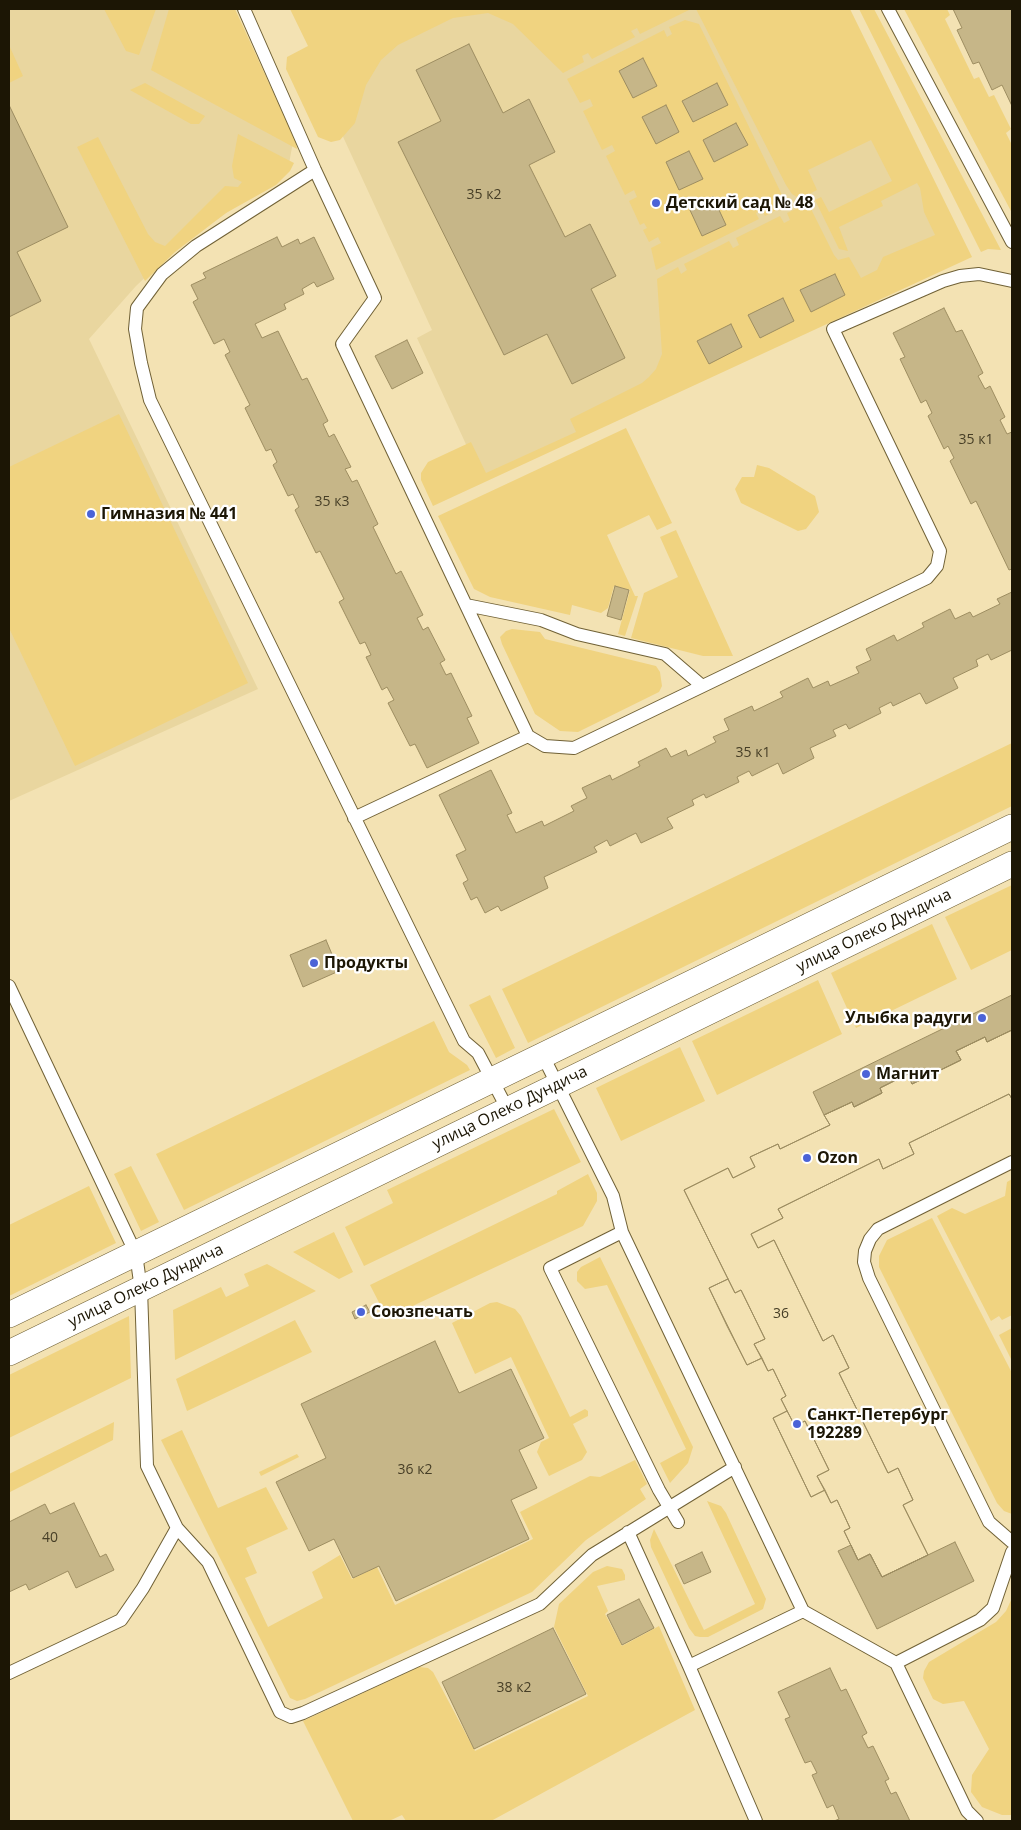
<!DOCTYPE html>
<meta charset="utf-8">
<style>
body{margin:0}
#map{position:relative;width:1021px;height:1830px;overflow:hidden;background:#f3e2b3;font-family:"Open Sans",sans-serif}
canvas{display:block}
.frame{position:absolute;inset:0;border:10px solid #1c1605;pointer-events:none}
</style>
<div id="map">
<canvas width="1021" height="1830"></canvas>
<div class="frame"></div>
</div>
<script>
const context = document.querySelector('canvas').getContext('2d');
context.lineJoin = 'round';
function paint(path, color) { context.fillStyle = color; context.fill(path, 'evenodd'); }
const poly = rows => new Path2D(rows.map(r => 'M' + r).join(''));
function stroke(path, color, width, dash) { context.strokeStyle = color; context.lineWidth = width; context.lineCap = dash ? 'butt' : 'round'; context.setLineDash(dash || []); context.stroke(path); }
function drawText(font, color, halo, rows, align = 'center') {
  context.font = font + ' "Open Sans",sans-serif'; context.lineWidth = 4.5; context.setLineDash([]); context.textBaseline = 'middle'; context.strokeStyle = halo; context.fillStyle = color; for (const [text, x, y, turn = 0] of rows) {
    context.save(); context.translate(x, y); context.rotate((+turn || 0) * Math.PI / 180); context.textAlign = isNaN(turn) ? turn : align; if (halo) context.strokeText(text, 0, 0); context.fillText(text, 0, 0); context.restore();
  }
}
const built = poly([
 [9,9,231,9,293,142,288,169,174,250,136,286,89,339,258,689,9,801],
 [430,9,719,9,896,111,959,245,853,306,482,479,417,338,432,330,310,65]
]);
const green = poly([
 [104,9,156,9,139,55,126,51],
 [169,9,235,9,296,142,297,149,151,70],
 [290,9,689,9,689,10,640,34,637,28,631,31,635,37,592,59,588,53,582,56,584,62,563,73,513,24,488,13,453,18,398,45,381,60,366,85,355,123,340,140,331,142,318,137,286,69,287,57,308,46],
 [696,9,850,9,972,257,433,506,421,480,421,473,428,462,471,442,486,473,576,432,570,419,642,383,649,377,656,369,662,354,657,279,678,267,681,274,687,270,684,264,729,241,733,248,739,245,736,238,780,216,784,223,790,220,787,213,800,207,811,209,834,255,838,260,849,257,861,278,877,270,883,257,935,235,924,212,920,188,917,183,881,201,883,206,839,227,848,251,839,249,815,200,821,197,829,212,892,181,871,140,808,170,817,190,800,199,792,194,786,185],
 [859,9,874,9,1001,250,988,249,981,252],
 [904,9,947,9,950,15,945,19,974,79,979,77,989,97,994,95,1011,129,1006,133,1012,145,1012,213],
 [685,20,699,24,784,199,780,208,765,216,762,210,756,213,759,219,656,270,651,248,661,243,658,237,649,242,643,230,647,228,644,223,640,225,629,201,637,197,634,190,625,195,606,156,615,151,612,145,602,150,583,111,593,106,590,99,580,103,567,79,664,30,667,37,672,34,669,27],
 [9,45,23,76,9,83],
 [145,83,205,116,199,124,191,124,130,90],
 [238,134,294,163,290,171,276,185,226,213,175,252,145,281,77,147,98,137,148,234,155,242,165,246,225,186,238,187,242,182,234,178,232,166],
 [119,414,248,683,75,766,9,628,9,467],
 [626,428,672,523,657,530,649,515,607,535,635,596,638,596,625,636,618,634,630,590,614,586,608,608,601,613,572,605,570,615,490,597,474,589,438,516],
 [757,465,769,468,815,496,819,512,806,529,798,531,741,503,735,489,742,477,754,477],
 [676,530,733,656,703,656,631,638,644,593,678,577,660,537],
 [512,629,540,632,545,639,656,666,660,672,662,686,659,692,578,732,560,731,535,714,502,644,500,637,506,631],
 [1012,743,1012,806,528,1043,502,989],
 [1012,885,1012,950,971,970,945,917],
 [932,924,957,979,856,1028,831,973],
 [818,980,842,1034,717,1095,692,1041],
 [490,995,515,1048,496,1058,469,1005],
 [434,1021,449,1052,467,1065,470,1070,184,1210,156,1154],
 [680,1047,705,1101,621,1141,596,1088],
 [554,1109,581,1162,364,1266,345,1227,393,1203,387,1190],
 [131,1166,159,1222,141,1231,114,1174],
 [588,1174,597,1193,597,1201,583,1226,387,1318,370,1285,557,1194,557,1191],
 [1012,1179,1012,1315,1002,1320,999,1316,991,1321,937,1216,952,1208,965,1214,1005,1196,1007,1182],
 [89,1186,116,1243,9,1296,9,1225],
 [932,1218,1012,1373,1012,1514,1004,1511,997,1503,879,1267,879,1256,887,1240],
 [334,1232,353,1272,339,1279,293,1252],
 [600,1257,693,1447,688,1463,670,1483,660,1463,686,1449,607,1285,585,1289,577,1281,577,1272,581,1267],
 [267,1264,316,1291,175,1360,173,1310,221,1287,226,1297,249,1286,244,1274],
 [497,1302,515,1309,521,1316,570,1417,585,1409,588,1411,588,1416,573,1424,587,1452,582,1460,549,1476,537,1452,541,1442,549,1438,511,1357,475,1374,452,1323,490,1303],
 [129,1316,131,1378,9,1438,9,1375],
 [295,1320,312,1352,187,1411,176,1379],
 [1012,1328,1012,1361,999,1335],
 [114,1422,113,1440,10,1492,9,1474],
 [182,1430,218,1508,266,1487,288,1529,246,1548,257,1573,245,1578,268,1627,323,1598,312,1572,340,1555,352,1579,377,1567,395,1605,533,1539,520,1512,590,1476,600,1477,635,1460,647,1484,640,1489,646,1499,586,1540,532,1592,305,1699,297,1701,290,1698,161,1440],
 [297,1454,299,1457,261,1476,259,1472],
 [707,1501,721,1506,726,1513,766,1599,763,1609,708,1637,700,1637,695,1636,689,1628,651,1547,650,1540,654,1529,704,1630,755,1604],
 [607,1566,622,1569,625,1575,625,1580,597,1586,608,1611,605,1614,622,1646,659,1626,695,1710,491,1821,406,1821,402,1815,389,1821,353,1821,303,1721,419,1667,428,1668,433,1672,475,1751,588,1696,554,1627,559,1604,593,1572],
 [1012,1598,1012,1815,1002,1815,982,1807,971,1792,972,1775,989,1749,964,1701,943,1704,933,1699,923,1678,924,1671,929,1662,996,1622,1006,1611]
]);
const building = poly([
 [953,9,1012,9,1012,106,1002,85,992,90,979,62,973,64,957,30,962,28,953,9],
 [469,44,503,113,529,99,555,152,529,165,565,237,590,224,616,276,591,289,625,358,572,384,547,334,504,355,398,142,441,121,416,70,469,44],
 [643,58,657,86,633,98,619,71,643,58],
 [717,83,728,105,693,122,682,101,717,83],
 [9,105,68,227,17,252,41,301,9,317,9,105],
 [666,105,679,132,656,144,642,117,666,105],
 [736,123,748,145,714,162,703,140,736,123],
 [689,151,703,179,679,190,666,162,689,151],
 [713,197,726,225,702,236,689,208,713,197],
 [277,237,282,247,298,239,300,244,314,237,334,279,317,287,314,282,302,289,304,294,284,304,286,309,255,324,262,338,278,331,302,380,307,378,328,421,323,424,329,437,334,434,351,467,345,469,352,482,357,480,378,524,373,527,396,574,401,571,423,615,417,618,423,630,428,627,445,660,440,663,446,675,451,673,472,716,467,718,479,743,427,768,415,744,410,746,388,703,394,700,387,687,382,690,366,657,371,655,365,642,360,644,339,602,344,599,320,551,316,553,295,510,299,507,293,494,288,496,273,465,277,462,271,449,266,451,245,408,250,405,225,355,230,352,224,339,214,344,193,302,198,299,191,285,206,278,203,273,277,237],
 [835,274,845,295,811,312,800,290,835,274],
 [783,298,794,321,760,338,748,315,783,298],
 [944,308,956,332,962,330,983,373,978,376,985,389,990,386,1005,417,1000,420,1007,434,1012,432,1012,569,1009,570,976,501,971,504,950,461,954,458,948,446,944,449,928,416,932,413,926,400,921,403,900,359,905,357,893,333,944,308],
 [731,324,742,347,709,364,697,341,731,324],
 [407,340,423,373,392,389,375,356,407,340],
 [615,586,629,590,621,620,607,616,615,586],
 [1012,592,1012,650,991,660,988,654,976,660,978,666,953,678,958,688,926,704,920,693,893,706,891,702,879,708,881,713,849,729,846,724,833,730,836,736,810,748,814,758,783,774,778,763,752,776,749,771,737,777,739,782,706,798,704,794,692,800,694,805,667,818,673,828,641,843,636,833,610,846,607,840,594,847,597,852,544,877,548,888,501,911,498,906,485,913,477,897,471,900,463,883,468,880,456,855,466,850,439,795,491,770,512,813,507,815,516,833,542,821,544,826,574,811,571,806,587,798,582,788,610,775,612,780,640,766,638,762,666,748,671,757,686,750,688,756,716,742,713,737,729,730,724,719,752,706,754,711,783,697,780,692,808,678,813,688,828,681,830,686,859,673,856,667,871,660,866,649,894,635,897,641,924,627,922,623,950,609,955,619,970,612,973,617,1000,604,997,599,1012,592],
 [326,940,339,971,303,987,290,955,326,940],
 [1012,995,1012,1030,987,1042,985,1037,956,1051,961,1060,912,1084,908,1074,880,1088,882,1093,854,1107,852,1102,824,1115,813,1092,1012,995],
 [1012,1030,1012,1099,1009,1094,909,1143,914,1154,883,1169,879,1159,778,1209,783,1218,751,1234,758,1248,774,1240,823,1341,833,1335,849,1368,839,1373,888,1473,898,1468,913,1500,903,1505,928,1555,882,1577,870,1554,858,1560,844,1531,850,1528,837,1500,831,1503,817,1476,829,1470,805,1421,795,1426,781,1399,786,1396,773,1369,768,1371,754,1344,765,1339,741,1290,735,1293,684,1190,728,1168,733,1178,755,1167,750,1157,778,1144,780,1149,830,1125,824,1115,852,1102,854,1107,882,1093,880,1088,908,1074,912,1084,961,1060,956,1051,985,1037,987,1042,1012,1030],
 [1012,1030,1012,1099,1009,1094,909,1143,914,1154,883,1169,879,1159,778,1209,783,1218,751,1234,758,1248,774,1240,823,1341,833,1335,849,1368,839,1373,888,1473,898,1468,913,1500,903,1505,928,1555,882,1577,870,1554,858,1560,844,1531,850,1528,837,1500,831,1503,825,1490,811,1497,773,1418,787,1411,781,1399,786,1396,773,1369,768,1371,762,1358,747,1365,727,1326,709,1288,728,1279,684,1190,728,1168,733,1178,755,1167,750,1157,778,1144,780,1149,830,1125,824,1115,852,1102,854,1107,882,1093,880,1088,908,1074,912,1084,961,1060,956,1051,985,1037,987,1042,1012,1030],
 [728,1279,735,1293,741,1290,765,1339,754,1344,762,1358,747,1365,709,1288,728,1279],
 [366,1305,370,1312,355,1319,352,1312,366,1305],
 [435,1341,459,1393,511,1369,544,1438,519,1450,537,1488,511,1500,529,1539,396,1601,379,1566,353,1578,334,1539,309,1551,276,1482,326,1458,301,1404,435,1341],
 [787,1411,795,1426,805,1421,829,1470,817,1476,825,1490,811,1497,773,1418,787,1411],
 [74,1503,100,1557,106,1554,114,1570,76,1588,68,1571,29,1590,26,1584,9,1592,9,1522,45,1504,50,1514,74,1503],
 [955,1542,974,1581,877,1629,838,1551,851,1545,858,1560,870,1554,882,1577,955,1542],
 [702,1552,711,1572,684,1584,675,1565,702,1552],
 [639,1599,654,1628,622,1645,607,1615,639,1599],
 [553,1628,586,1694,474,1749,442,1682,553,1628],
 [830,1668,841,1691,846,1689,867,1733,862,1736,868,1748,873,1746,889,1779,885,1781,891,1794,896,1792,910,1821,834,1821,839,1819,833,1805,827,1808,812,1775,817,1773,811,1761,805,1763,785,1719,790,1717,778,1692,830,1668]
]);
const lane = poly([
 [244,9,315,170,375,298,342,344,528,736,545,746,574,748,927,578,937,566,940,551,833,329,943,281,960,276,979,274,1012,281],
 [888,9,1012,242],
 [315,170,196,246,162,274,137,308,135,329,141,363,150,400,464,1041,478,1053,508,1110],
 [466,605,541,620,577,634,665,654,701,685],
 [354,818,528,736],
 [9,986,136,1254,141,1289,147,1466,177,1528,208,1562,280,1712,291,1717,303,1713,540,1604,592,1555,735,1467],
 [543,1056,613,1196,622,1232,803,1611,896,1663,967,1811,977,1821],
 [1012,1162,878,1229,870,1239,865,1251,864,1262,869,1278,989,1522,1012,1542],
 [622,1232,550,1268,659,1490,678,1522],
 [628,1532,689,1666,756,1821],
 [896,1663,980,1620,993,1608,1012,1552],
 [689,1666,803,1611],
 [9,1673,121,1620,143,1588,177,1528]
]);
const street = poly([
 [9,1315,1012,827],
 [9,1353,1012,864]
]);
const markers = [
 [656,203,5,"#4b63d7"],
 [91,514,5,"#4b63d7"],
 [314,963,5,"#4b63d7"],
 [982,1018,5,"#4b63d7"],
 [866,1074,5,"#4b63d7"],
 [807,1158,5,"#4b63d7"],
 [361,1312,5,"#4b63d7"],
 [797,1424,5,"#4b63d7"]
];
const numberNames = [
 ["35 к2",484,195],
 ["35 к1",976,440],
 ["35 к3",332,502],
 ["35 к1",753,753],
 ["36",781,1314],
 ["36 к2",415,1470],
 ["40",50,1538],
 ["38 к2",514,1688]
];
const poiNames = [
 ["Детский сад № 48",666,203],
 ["Гимназия № 441",101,514],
 ["Продукты",324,963],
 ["Улыбка радуги",972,1018,"right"],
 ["Магнит",876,1074],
 ["Ozon",817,1158],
 ["Союзпечать",371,1312],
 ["Санкт-Петербург",807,1415],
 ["192289",807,1433]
];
const streetNames = [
 ["улица Олеко Дундича",874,931,-26],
 ["улица Олеко Дундича",510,1108,-26],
 ["улица Олеко Дундича",146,1286,-26]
];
paint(built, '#e9d69f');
paint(green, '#f0d380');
paint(building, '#c6b688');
stroke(building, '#9d8d61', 1);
stroke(lane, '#706136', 14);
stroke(street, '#706136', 26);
stroke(lane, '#fff', 12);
stroke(street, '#fff', 25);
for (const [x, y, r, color] of markers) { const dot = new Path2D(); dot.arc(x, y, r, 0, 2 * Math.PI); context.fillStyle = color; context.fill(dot); stroke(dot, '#fff', 2); }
drawText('14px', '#463e26', null, numberNames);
drawText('bold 16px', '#1c1605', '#fff', poiNames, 'left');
drawText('16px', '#1c1605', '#fff', streetNames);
</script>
